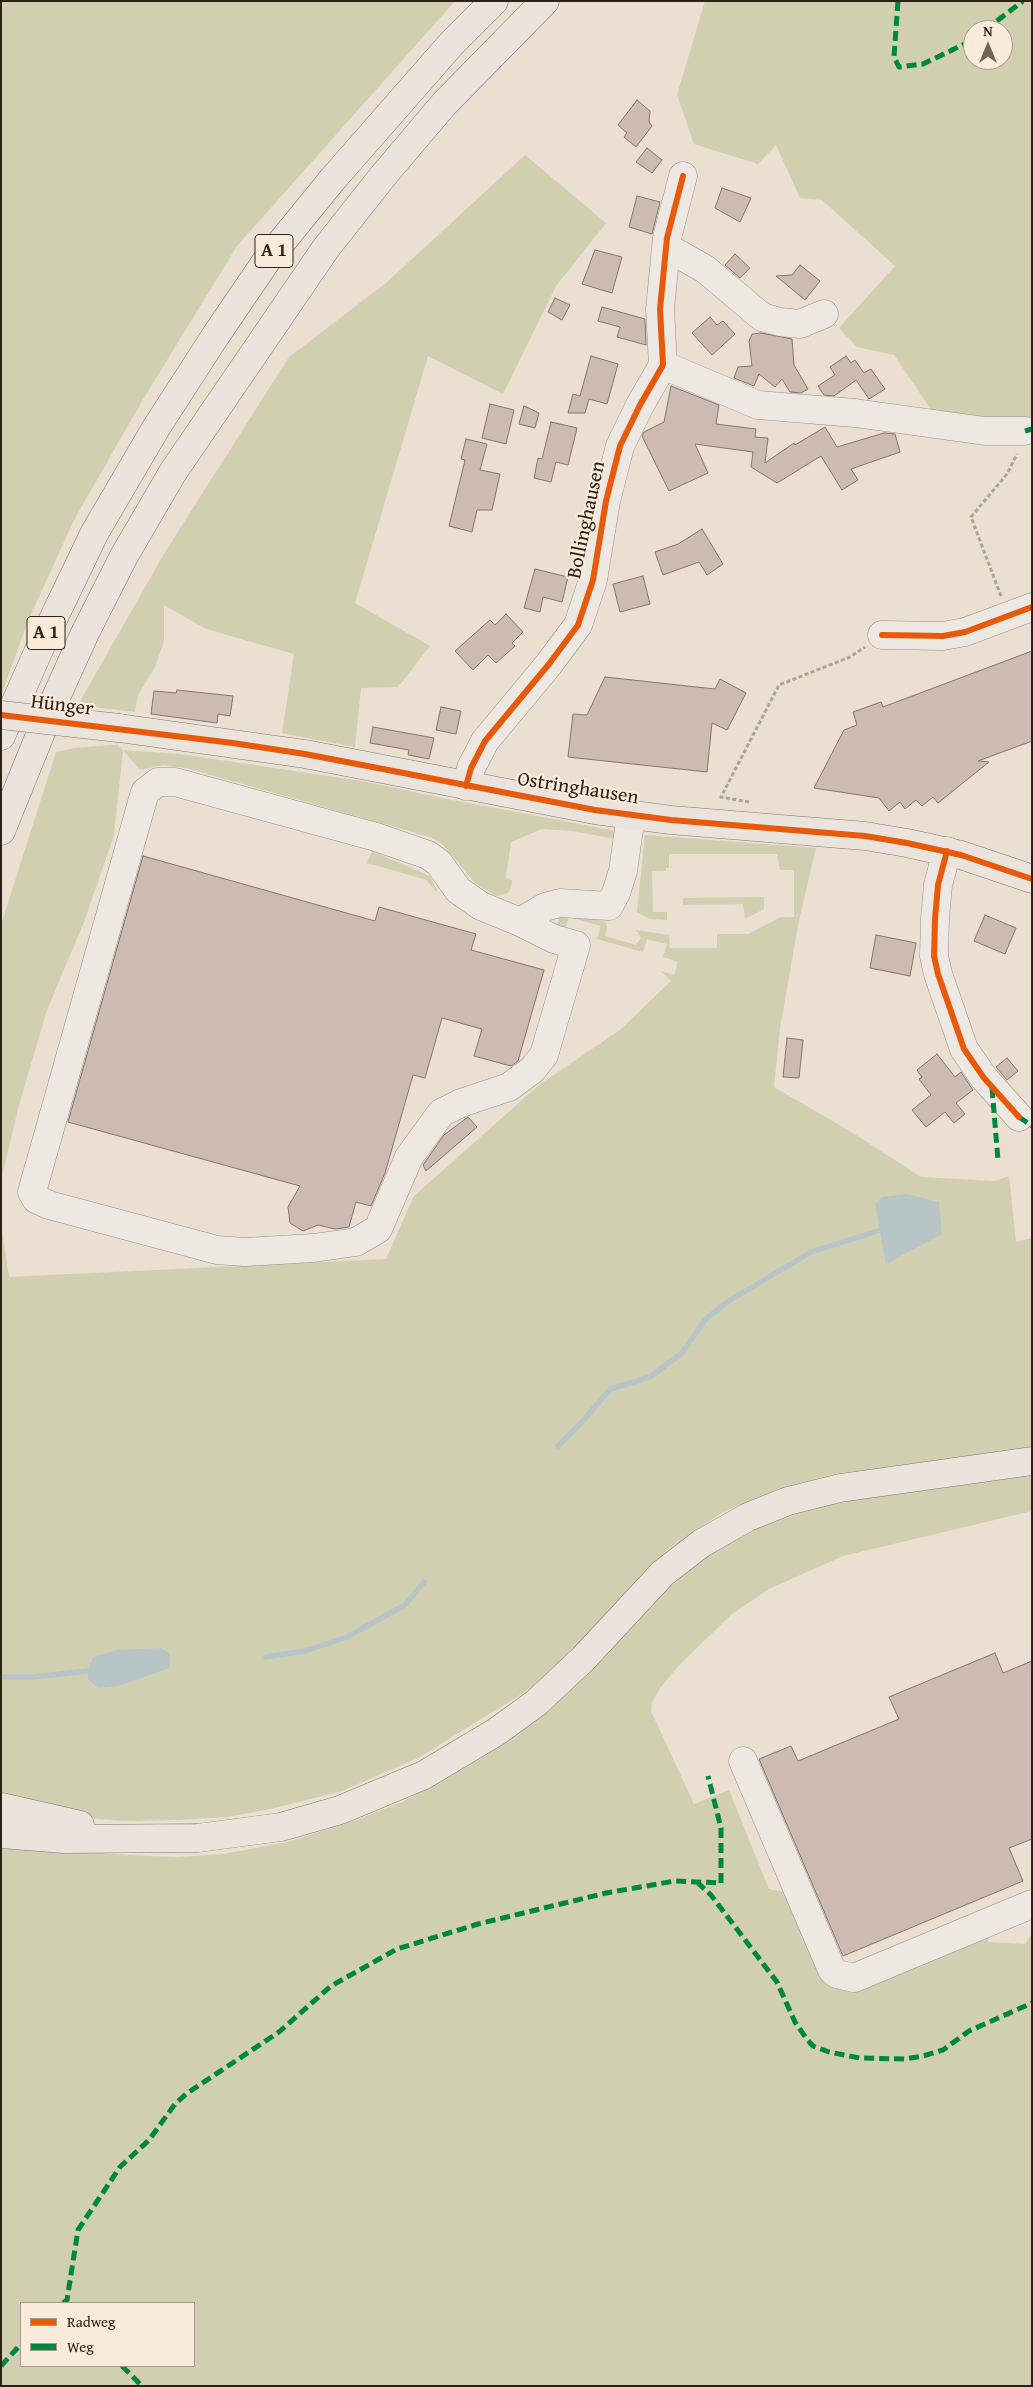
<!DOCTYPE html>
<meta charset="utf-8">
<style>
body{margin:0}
#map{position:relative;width:1033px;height:2387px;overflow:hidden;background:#eadfd0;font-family:"Gentium Book Plus",serif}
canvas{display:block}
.frame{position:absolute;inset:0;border:2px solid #302117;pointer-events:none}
.legend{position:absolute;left:20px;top:2302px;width:175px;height:65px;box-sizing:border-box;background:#f8ebda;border:1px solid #a89a8c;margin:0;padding:6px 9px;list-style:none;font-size:15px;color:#302117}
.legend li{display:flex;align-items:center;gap:10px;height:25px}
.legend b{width:25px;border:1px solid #a89a8c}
.north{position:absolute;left:963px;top:20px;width:50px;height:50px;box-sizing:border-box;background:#f8ebda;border:1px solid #a89a8c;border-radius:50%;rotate:0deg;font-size:14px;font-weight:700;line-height:20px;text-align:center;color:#302117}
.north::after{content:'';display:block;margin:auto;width:18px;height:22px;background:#716458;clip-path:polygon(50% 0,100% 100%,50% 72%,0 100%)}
</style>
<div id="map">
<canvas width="1033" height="2387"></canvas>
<div class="frame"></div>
<ul class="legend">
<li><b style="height:6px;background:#e8590c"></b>Radweg</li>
<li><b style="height:6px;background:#00873e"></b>Weg</li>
</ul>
<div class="north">N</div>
</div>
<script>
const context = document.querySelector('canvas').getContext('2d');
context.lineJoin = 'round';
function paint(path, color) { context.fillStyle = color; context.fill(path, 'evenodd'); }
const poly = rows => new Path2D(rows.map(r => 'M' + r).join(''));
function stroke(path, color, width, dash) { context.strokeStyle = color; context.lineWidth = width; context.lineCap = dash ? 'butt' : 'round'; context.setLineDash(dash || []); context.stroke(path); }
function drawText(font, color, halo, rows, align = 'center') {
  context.font = font + ' "Gentium Book Plus",serif'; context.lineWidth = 4.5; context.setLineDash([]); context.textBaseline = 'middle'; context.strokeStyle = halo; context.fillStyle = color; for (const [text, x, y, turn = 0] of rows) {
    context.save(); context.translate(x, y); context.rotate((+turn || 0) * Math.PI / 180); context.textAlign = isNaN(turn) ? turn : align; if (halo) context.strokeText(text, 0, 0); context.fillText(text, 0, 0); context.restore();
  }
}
const green = poly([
 [1,1,455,1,237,246,142,401,74,520,28,621,1,696],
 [705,1,1032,1,1032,426,938,420,894,355,857,347,839,328,895,266,822,200,800,198,776,145,758,164,694,144,677,95],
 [973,30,1003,30,1003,60,973,60],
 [525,155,606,223,556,286,503,394,428,356,355,603,430,646,398,687,361,688,355,747,282,733,294,654,206,629,164,605,164,641,155,667,138,695,135,712,78,705,165,552,289,357,386,283],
 [111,745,118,745,123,750,180,754,362,781,442,798,616,831,615,839,573,831,542,829,511,842,506,877,512,881,511,888,508,893,496,896,475,883,450,853,440,842,430,837,186,768,163,765,140,770,123,750,114,835,84,922,47,1010,19,1105,1,1180,1,925,56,752,74,748],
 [645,835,816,848,799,920,780,1028,774,1087,853,1133,921,1177,994,1181,1009,1176,1016,1242,1032,1238,1032,1448,834,1474,780,1488,723,1512,670,1548,643,1574,567,1657,533,1687,418,1758,342,1791,275,1808,227,1817,179,1820,123,1821,89,1818,1,1799,1,1223,9,1277,386,1259,414,1196,539,1085,620,1030,671,981,661,971,674,975,678,962,663,957,667,944,647,939,643,952,597,939,601,926,569,917,565,930,556,928,560,915,570,914,598,920,605,922,607,927,605,936,636,945,641,938,636,930,669,935,670,948,717,948,717,934,748,934,781,917,794,917,794,870,780,870,777,854,669,854,669,868,666,868,666,871,652,871,653,912,667,912,667,920,649,919,637,912],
 [372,851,430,876,437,890,435,891,427,880,367,863],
 [764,897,764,909,747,918,745,918,743,904,683,905,683,898],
 [1032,1476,1032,1511,843,1556,769,1589,732,1614,679,1665,661,1687,652,1702,651,1711,694,1804,729,1790,769,1889,791,1893,825,1972,997,1926,987,1942,1025,1944,1032,1934,1032,2386,1,2386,1,1846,128,1855,176,1857,224,1854,288,1842,354,1821,402,1802,460,1771,513,1738,558,1701,602,1660,673,1584,713,1552,761,1527,812,1508,860,1497],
 [21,2303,194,2303,194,2366,21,2366]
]);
const water = poly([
 [907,1194,939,1202,942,1234,886,1264,875,1204,882,1197],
 [161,1648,170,1654,169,1668,119,1686,98,1688,88,1679,88,1671,93,1657,117,1650]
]);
const stream = poly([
 [558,1446,582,1422,610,1389,650,1377,682,1353,705,1320,727,1302,811,1252,884,1229],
 [266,1657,305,1651,347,1637,405,1605,424,1582],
 [1,1677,34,1677,94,1670]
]);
const building = poly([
 [637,100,650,111,649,122,652,126,636,147,624,137,627,133,618,125,637,100],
 [647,148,662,160,652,173,636,162,647,148],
 [722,188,751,198,740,222,715,208,722,188],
 [637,196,660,202,652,234,629,227,637,196],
 [595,250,622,257,612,293,582,284,595,250],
 [735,254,750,268,740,278,725,265,735,254],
 [800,265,820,281,805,300,776,276,792,275,800,265],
 [555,298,570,305,562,320,548,312,555,298],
 [602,307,645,319,646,345,617,337,620,327,598,321,602,307],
 [710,317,717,325,723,321,735,334,712,355,692,333,710,317],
 [761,333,792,339,794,365,808,389,801,393,790,392,782,379,775,387,759,374,754,386,734,378,738,367,752,366,749,341,752,334,761,333],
 [591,356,618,364,607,404,589,399,585,413,568,413,573,394,580,396,591,356],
 [846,356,851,363,855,360,864,373,871,369,885,389,869,399,856,380,834,396,824,395,818,386,835,375,830,367,846,356],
 [671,386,719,405,716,424,756,429,755,437,768,438,765,463,794,443,795,445,825,427,837,447,884,433,895,434,900,452,851,469,858,480,842,490,821,456,777,483,751,467,753,452,695,444,708,473,669,491,642,436,644,432,664,422,671,386],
 [490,404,514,410,506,444,482,438,490,404],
 [524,406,539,413,535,428,519,424,524,406],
 [551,422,577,428,568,465,556,462,551,482,534,478,538,458,542,459,551,422],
 [466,439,487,444,480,470,500,474,492,510,477,510,472,532,449,526,465,460,461,459,466,439],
 [702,529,723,564,707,575,699,562,663,575,655,552,678,544,702,529],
 [535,569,568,577,562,602,543,597,540,612,524,608,535,569],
 [643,576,650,604,620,612,613,584,643,576],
 [506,614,523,632,512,643,515,646,496,663,488,655,473,670,455,651,490,620,495,625,506,614],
 [1032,651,1032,741,978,761,989,762,938,803,933,797,922,806,916,800,905,809,900,802,889,811,879,798,814,788,844,730,857,725,853,712,881,702,883,707,1032,651],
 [605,677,715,689,720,679,746,693,727,730,712,723,707,772,568,757,573,714,587,715,605,677],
 [177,690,233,696,230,716,218,714,217,723,151,714,154,691,176,693,177,690],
 [441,707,461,711,456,734,436,730,441,707],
 [373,727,434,738,429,759,408,755,409,750,370,743,373,727],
 [143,856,375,921,379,907,476,934,471,950,544,970,518,1061,511,1066,474,1056,482,1029,442,1018,425,1078,413,1075,385,1173,371,1206,356,1202,349,1227,335,1229,318,1225,303,1231,290,1223,288,1207,300,1186,68,1122,143,856],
 [985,915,1016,928,1005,954,974,941,985,915],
 [876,935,916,943,910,976,870,968,876,935],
 [787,1038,803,1040,799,1078,783,1077,787,1038],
 [937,1054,955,1077,961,1072,973,1090,956,1103,965,1114,954,1123,945,1112,926,1127,912,1110,931,1095,919,1079,922,1077,917,1070,937,1054],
 [1007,1058,1018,1071,1007,1080,996,1067,1007,1058],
 [468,1117,477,1127,426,1171,423,1165,444,1135,468,1117],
 [995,1653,1003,1673,1032,1661,1032,1839,1009,1848,1023,1881,843,1956,759,1759,791,1746,798,1761,899,1719,889,1697,995,1653]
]);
const path = poly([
 [1001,596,971,517,1007,474,1017,454],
 [749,802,721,797,779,685,850,657,865,647]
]);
const minor = poly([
 [666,247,705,269,762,317,780,322,800,324,824,314],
 [663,365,758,405,855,413,985,431,1025,431],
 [882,635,943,636,965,632,1032,607],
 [158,782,175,782,376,837,428,855,439,863,458,890,481,906,520,922,554,939,576,945,544,1055,532,1070,509,1087,461,1103,441,1113,409,1157,378,1229,356,1242,314,1248,245,1252,217,1250,49,1205,36,1199,32,1192,145,792,158,782],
 [466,786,471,768,485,741,549,664,578,625,593,580,606,501,620,446,640,405,663,365,660,309,667,238,683,176],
 [947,851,938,885,935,919,934,956,938,974,964,1049,984,1078,1019,1117],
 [520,922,545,907,560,903,609,906,616,893,623,871,631,815],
 [743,1761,832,1970,837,1974,854,1978,1032,1904]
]);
const major = poly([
 [119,728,305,754,595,810,671,820,865,836,907,843,961,855,1032,879]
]);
const highway = poly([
 [1,736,46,634,95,532,156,428,216,335,267,260,332,180,452,43,494,1],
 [1,831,48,715,85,633,124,556,173,472,326,248,383,176,444,104,545,1],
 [1,1807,80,1825],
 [1,1834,65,1839,198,1838,281,1827,340,1810,424,1775,496,1732,536,1703,583,1659,663,1573,702,1543,748,1517,788,1501,840,1488,1032,1461]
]);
const majorBridge = poly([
 [1,715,119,728]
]);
const quiet = poly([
 [898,1,894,57,899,67,923,64,973,40],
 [985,30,1023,1],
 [1025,431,1032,429],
 [992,1088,998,1160],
 [1019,1117,1032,1126],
 [697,1882,711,1895,777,1982,795,2022,806,2038,813,2046,829,2052,860,2058,905,2059,923,2056,943,2050,969,2031,1032,2003],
 [63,2303,67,2300,78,2230,120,2167,149,2140,175,2104,186,2094,279,2032,331,1986,397,1949,478,1924,606,1893,675,1881,721,1883,721,1828,708,1776],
 [1,2366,21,2344],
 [122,2366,142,2386]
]);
const cycleway = poly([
 [882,635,943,636,965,632,1032,607],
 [1,715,233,743,305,754,595,810,671,820,865,836,907,843,961,855,1032,879],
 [466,786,471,768,485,741,549,664,578,625,593,580,606,501,620,446,640,405,663,365,660,309,667,238,683,176],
 [947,851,938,885,935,919,934,956,938,974,964,1049,984,1078,1019,1117]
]);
const shields = [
 [274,251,38],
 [46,633,38]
];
const shieldNames = [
 ["A 1",274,251],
 ["A 1",46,633]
];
const streetNames = [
 ["Bollinghausen",587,520,-78],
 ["Hünger",62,706,7],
 ["Ostringhausen",578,789,9]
];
paint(green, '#d0cfb0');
paint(water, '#b8c5c6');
stroke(stream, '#b8c5c6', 5.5);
paint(building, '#cdbab0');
stroke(building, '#7f786f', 1);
stroke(minor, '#999188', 29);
stroke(major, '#7f786f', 29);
stroke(highway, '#7f786f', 29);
stroke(path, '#aaa49e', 3, [4, 2.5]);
stroke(minor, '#ede8e1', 28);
stroke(major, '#eae4dc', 28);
stroke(highway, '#eae4dc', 28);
stroke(majorBridge, '#7f786f', 29, []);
stroke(majorBridge, '#eae4dc', 28);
stroke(quiet, '#00873e', 5, [10, 5]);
stroke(cycleway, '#e8590c', 6);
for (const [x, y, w] of shields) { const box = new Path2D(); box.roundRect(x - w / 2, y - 16.5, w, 33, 4); context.fillStyle = '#f8ebda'; context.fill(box); stroke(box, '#302117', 1); }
drawText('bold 19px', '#302117', null, shieldNames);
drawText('20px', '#302117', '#f8ebda', streetNames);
</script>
